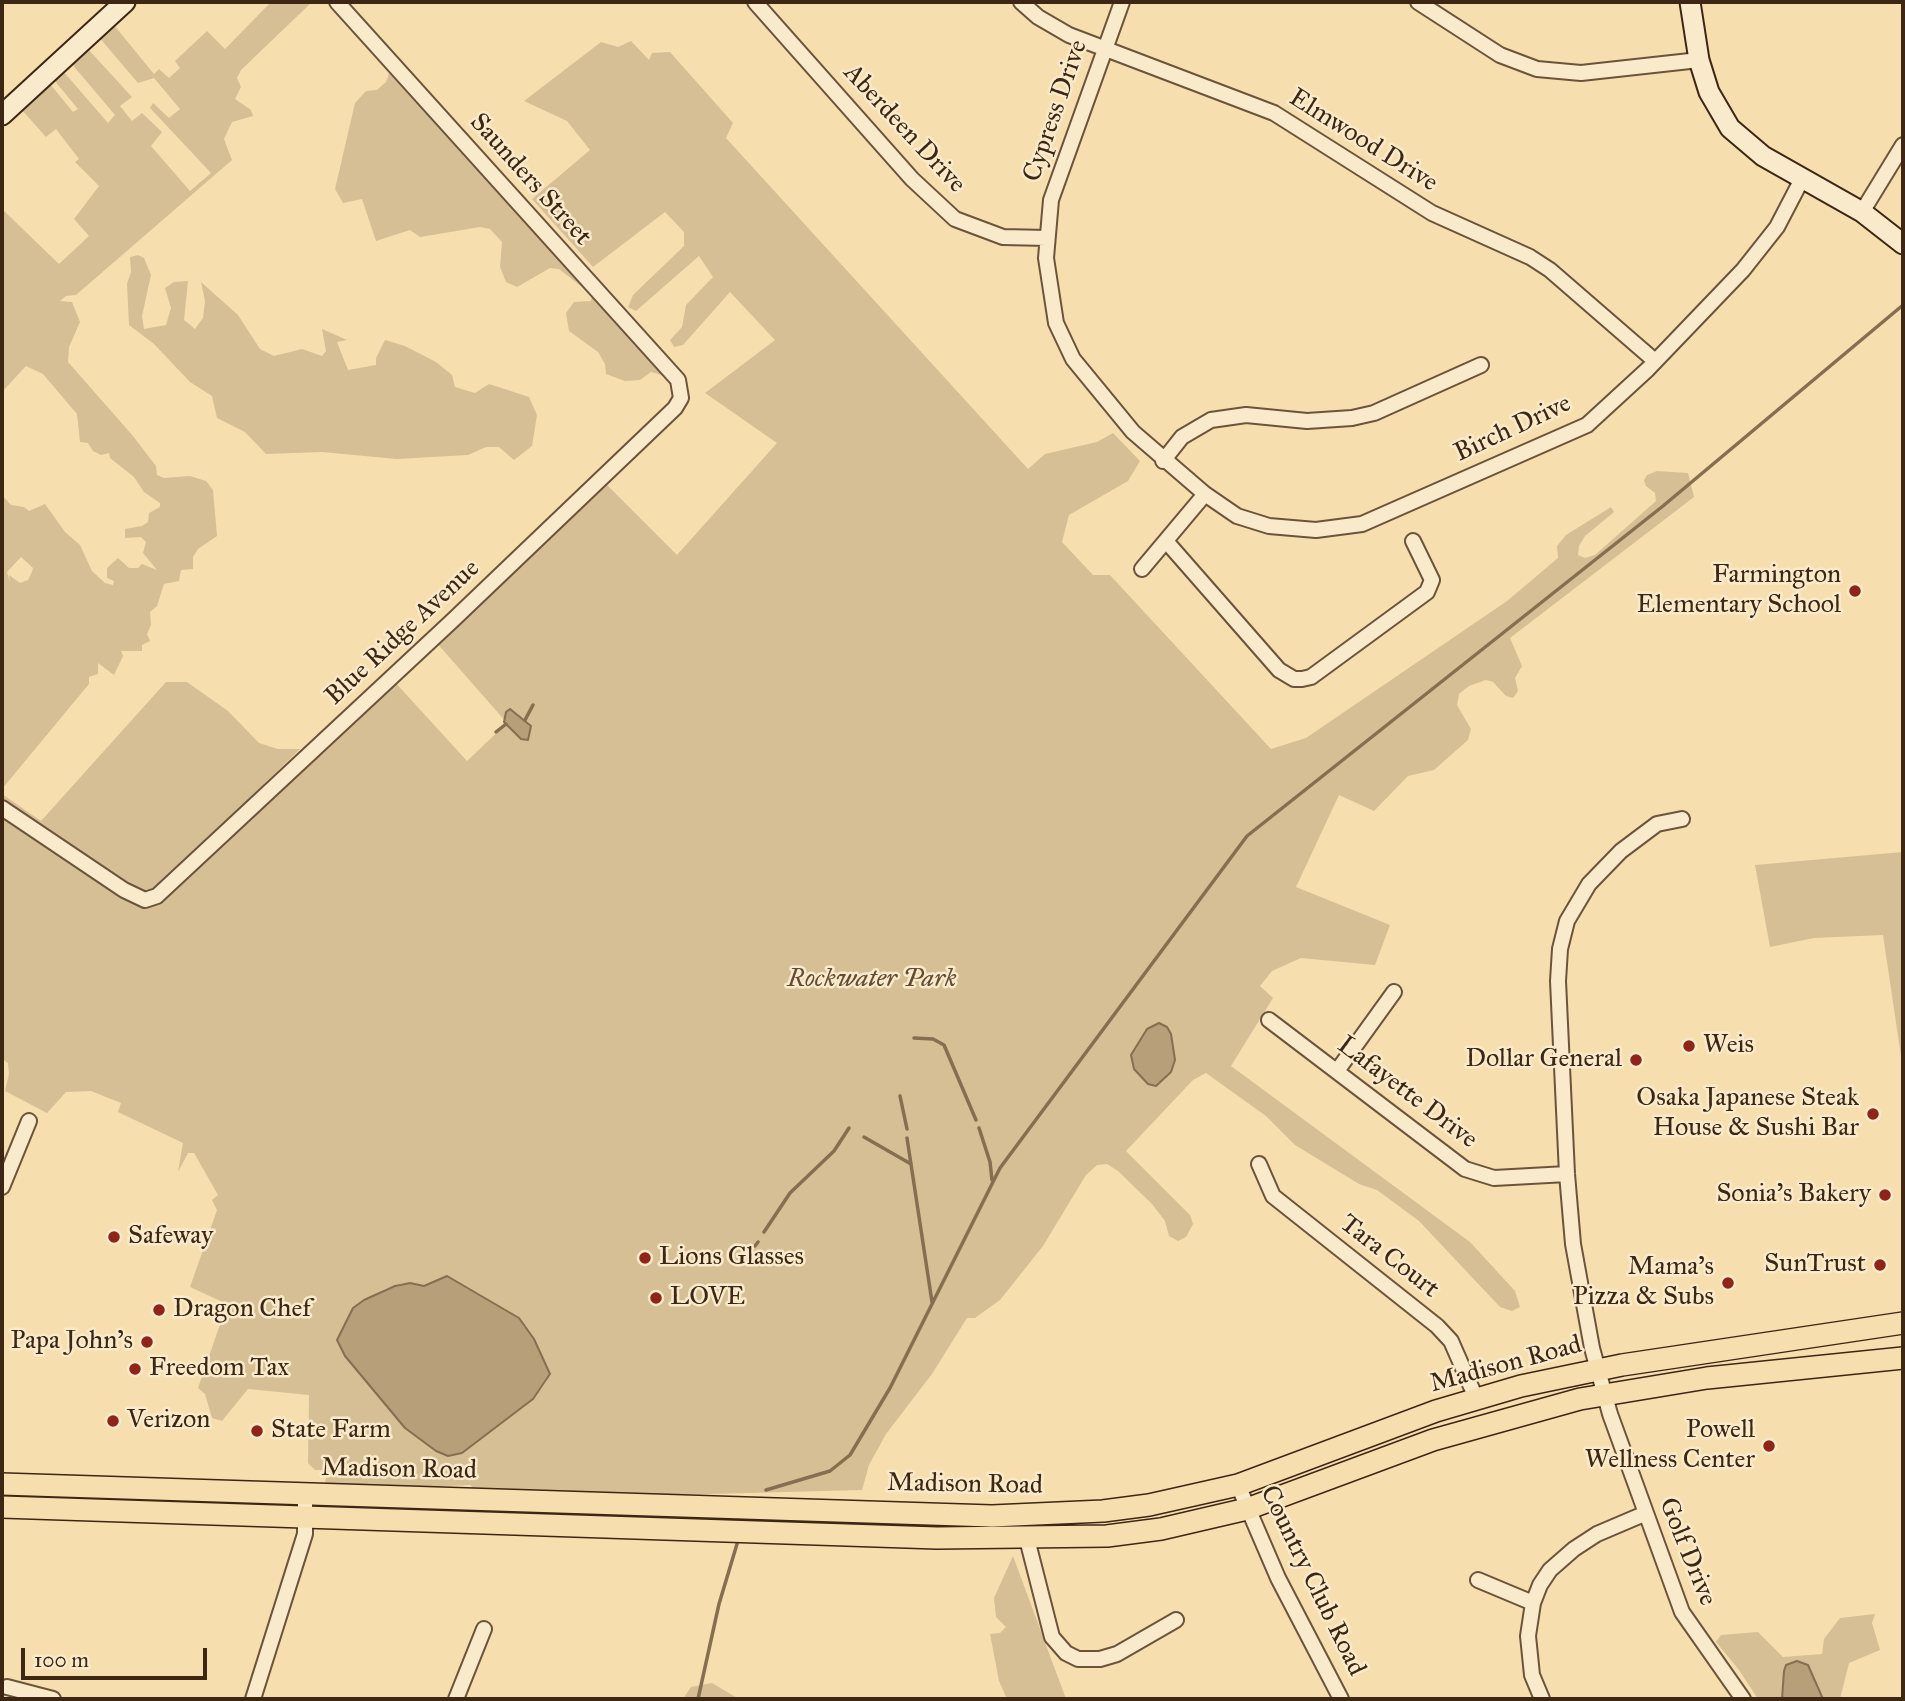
<!DOCTYPE html>
<style>
body{margin:0}
#map{position:relative;width:1905px;height:1701px;overflow:hidden;background:#f6deaf;font-family:"IM FELL Great Primer",serif}
canvas{display:block}
.frame{position:absolute;inset:0;border:4px solid #3d2614;pointer-events:none}
.scale{position:absolute;left:21px;top:1648px;width:186px;height:32px;box-sizing:border-box;border:4px solid #3d2614;border-top:0;padding-left:9px;font-size:21px;line-height:24px;white-space:nowrap;color:#3d2614;-webkit-text-stroke:5px #f9eacb;paint-order:stroke}
</style>
<div id="map">
<canvas width="1905" height="1701"></canvas>
<div class="frame"></div>
<div class="scale">100 m</div>
</div>
<script>
const context = document.querySelector('canvas').getContext('2d');
context.lineJoin = 'round';
function paint(path, color) { context.fillStyle = color; context.fill(path, 'evenodd'); }
const poly = rows => new Path2D(rows.map(r => 'M' + r).join(''));
function stroke(path, color, width, dash) { context.strokeStyle = color; context.lineWidth = width; context.lineCap = dash ? 'butt' : 'round'; context.setLineDash(dash || []); context.stroke(path); }
function drawText(font, color, halo, rows, align = 'center') {
  context.font = font + ' "IM FELL Great Primer",serif'; context.lineWidth = 5; context.setLineDash([]); context.textBaseline = 'middle'; context.strokeStyle = halo; context.fillStyle = color; for (const [text, x, y, turn = 0] of rows) {
    context.save(); context.translate(x, y); context.rotate((+turn || 0) * Math.PI / 180); context.textAlign = isNaN(turn) ? turn : align; if (halo) context.strokeText(text, 0, 0); context.fillText(text, 0, 0); context.restore();
  }
}
const green = poly([
 [271,2,312,2,241,70,237,78,241,87,235,99,251,110,253,116,232,122,224,139,232,160,76,295,66,296,60,301,72,302,80,322,69,347,68,362,133,436,156,466,157,475,164,478,190,476,206,481,213,490,217,536,198,549,193,557,193,569,181,570,179,581,164,584,157,606,150,612,151,625,147,634,150,641,142,645,142,651,121,651,123,656,114,675,98,663,98,674,89,677,89,684,2,789,2,495,11,505,24,507,29,511,45,504,65,532,80,545,92,571,105,583,113,585,114,581,107,578,107,568,118,558,129,568,138,568,142,564,157,570,143,553,146,542,141,537,125,538,125,529,142,526,148,522,149,513,160,507,160,503,144,492,134,477,110,458,109,453,101,455,93,451,88,443,80,442,77,414,43,374,26,366,2,392,2,209,59,264,89,236,74,219,99,186,75,162,79,159,56,129,46,137,21,109,50,84,73,112,78,109,54,80,63,71,108,123,115,115,71,63,88,49,132,97,120,106,132,121,142,113,162,132,151,146,190,191,211,173,150,108,153,103,169,118,180,109,154,78,138,83,98,36,113,24,154,74,159,69,169,78,180,68,175,61,207,31,225,49],
 [21,557,33,568,32,572,28,580,20,583,9,575,10,582,7,572],
 [631,41,649,60,652,53,670,52,733,123,726,138,1028,469,1045,454,1097,442,1113,433,1140,461,1128,481,1069,515,1062,542,1093,575,1110,575,1271,749,1306,738,1507,601,1558,558,1557,546,1566,535,1611,507,1614,512,1585,536,1579,546,1578,555,1585,558,1595,555,1656,501,1655,493,1646,486,1644,480,1647,475,1657,471,1688,473,1694,497,1510,638,1522,666,1515,678,1518,691,1513,698,1506,696,1493,682,1486,680,1469,686,1459,694,1457,705,1471,729,1468,740,1434,770,1408,776,1374,811,1339,795,1296,887,1390,925,1375,965,1301,958,1272,971,1260,986,1273,998,1231,1066,1470,1242,1515,1291,1520,1307,1512,1311,1500,1307,1419,1221,1377,1190,1359,1184,1295,1145,1266,1116,1206,1073,1193,1080,1126,1151,1190,1215,1193,1224,1186,1237,1178,1241,1169,1236,1165,1221,1152,1204,1118,1171,1107,1164,1097,1165,1086,1175,1043,1246,1000,1300,975,1318,967,1318,932,1374,886,1434,869,1465,862,1490,596,1497,474,1492,471,1485,444,1486,444,1488,324,1487,328,1470,315,1470,308,1463,309,1395,248,1389,222,1421,212,1418,205,1394,198,1388,227,1304,190,1287,217,1210,212,1200,218,1195,194,1153,188,1153,178,1172,183,1143,118,1112,121,1103,91,1091,66,1092,47,1113,5,1091,9,1074,8,1063,2,1059,2,814,146,906,152,906,176,890,393,680,467,761,507,723,435,641,605,483,677,555,777,443,705,393,775,340,730,292,683,345,674,347,670,340,682,327,686,305,713,277,699,256,636,311,628,307,633,295,684,246,684,232,665,212,593,267,532,199,590,150,567,121,524,101,601,42,618,47],
 [447,1276,519,1318,533,1339,547,1381,533,1399,510,1417,405,1428,339,1346,353,1308,364,1300,385,1289,403,1283,424,1286],
 [389,73,658,364,665,376,651,372,640,380,625,381,606,374,605,364,598,352,569,331,566,313,574,302,591,301,592,295,559,269,550,268,517,287,506,282,500,267,502,242,490,229,480,227,420,237,410,230,376,241,362,199,343,203,335,189,355,103,366,91,377,90,386,82],
 [138,255,144,258,151,275,142,316,144,329,166,325,171,308,165,288,174,282,188,281,184,320,195,329,203,318,205,301,201,282,238,315,260,349,274,356,302,349,322,356,326,351,322,329,347,340,337,342,348,370,376,365,376,358,385,340,405,346,436,362,452,375,455,387,475,393,489,384,529,397,537,415,532,446,514,460,499,447,486,447,468,455,397,459,322,452,266,454,245,432,217,418,212,396,190,382,154,344,129,325,127,284,131,272,130,257],
 [166,682,187,682,228,711,259,743,278,749,300,749,152,893,139,894,2,804,2,794,41,821],
 [1903,852,1903,1056,1901,1056,1883,935,1814,938,1770,947,1755,865],
 [1013,1556,1066,1699,1007,1699,999,1681,990,1634,1000,1633,1006,1627,996,1617,994,1598],
 [1875,1614,1872,1623,1880,1650,1849,1663,1840,1699,1823,1699,1813,1676,1786,1665,1782,1699,1758,1699,1739,1670,1716,1642,1721,1635,1758,1632,1783,1657,1822,1654,1824,1639,1840,1618],
 [712,1683,739,1699,683,1699,691,1687]
]);
const water = poly([
 [510,709,531,726,528,740,521,739,504,722,506,712,510,709],
 [1159,1023,1167,1027,1171,1034,1175,1060,1171,1072,1156,1086,1148,1084,1134,1069,1131,1055,1147,1029,1159,1023],
 [447,1276,519,1318,534,1339,550,1374,533,1399,462,1453,448,1456,436,1451,405,1428,345,1356,337,1340,353,1308,364,1300,395,1286,410,1283,424,1286,447,1276],
 [1797,1661,1808,1665,1823,1699,1782,1699,1784,1671,1786,1665,1797,1661]
]);
const stream = poly([
 [525,720,533,705],
 [496,732,506,724],
 [914,1038,933,1039,944,1045,976,1120],
 [900,1096,907,1129],
 [979,1128,990,1162,992,1180],
 [864,1137,911,1164],
 [907,1138,932,1302],
 [764,1232,790,1193,834,1151,849,1128],
 [755,1246,758,1242],
 [766,1490,830,1471,850,1455,890,1388,1000,1168,1247,836,1663,506,1903,305],
 [698,1699,719,1604,737,1544]
]);
const street = poly([
 [755,2,912,179,955,219,1003,237,1047,238],
 [1021,2,1038,17,1069,35,1274,113,1432,213,1530,257,1550,270,1655,361],
 [1122,2,1051,200,1046,258,1056,323,1073,359,1133,432,1205,494,1237,516,1269,526,1316,530,1362,524,1587,425,1648,369,1743,270,1777,227,1802,179],
 [1418,2,1500,55,1537,69,1581,73,1699,60],
 [1862,212,1903,145],
 [1163,461,1182,437,1211,420,1246,415,1307,421,1352,418,1374,413,1481,365],
 [1166,541,1279,670,1294,679,1302,679,1311,677,1427,592,1432,580,1413,541],
 [1142,569,1205,494],
 [2,808,124,890,145,900,157,896,452,621,675,408,681,398,678,380,337,2],
 [1682,819,1657,824,1621,851,1589,884,1567,921,1560,949,1558,981,1567,1174,1573,1244,1592,1348,1610,1414,1682,1612,1743,1699],
 [1269,1020,1465,1169,1494,1178,1567,1174],
 [1337,1071,1394,992],
 [1259,1164,1273,1196,1437,1326,1451,1341,1476,1398],
 [2,1187,29,1121],
 [1238,1485,1278,1578,1341,1699],
 [1027,1539,1052,1637,1066,1653,1078,1659,1100,1659,1117,1654,1176,1620],
 [1478,1580,1533,1603],
 [7,1687,53,1699],
 [253,1699,305,1534,305,1496],
 [456,1699,484,1629],
 [1542,1699,1532,1675,1528,1636,1533,1603,1540,1585,1550,1570,1574,1549,1597,1534,1644,1514]
]);
const secondary = poly([
 [1690,2,1699,60,1709,92,1730,128,1763,156,1862,212,1903,244],
 [2,115,125,2]
]);
const primary = poly([
 [2,1484,992,1516,1103,1511,1149,1505,1238,1485,1436,1411,1521,1386,1622,1365,1903,1323],
 [2,1507,937,1538,1107,1536,1161,1529,1247,1509,1433,1440,1580,1399,1707,1378,1903,1358]
]);
const markers = [
 [1855,591,7,"#8f2418"],
 [1689,1046,7,"#8f2418"],
 [1636,1060,7,"#8f2418"],
 [1873,1114,7,"#8f2418"],
 [1885,1195,7,"#8f2418"],
 [114,1237,7,"#8f2418"],
 [645,1258,7,"#8f2418"],
 [1880,1265,7,"#8f2418"],
 [1728,1283,7,"#8f2418"],
 [656,1298,7,"#8f2418"],
 [159,1310,7,"#8f2418"],
 [147,1342,7,"#8f2418"],
 [135,1369,7,"#8f2418"],
 [113,1421,7,"#8f2418"],
 [257,1431,7,"#8f2418"],
 [1769,1446,7,"#8f2418"]
];
const streetNames = [
 ["Cypress Drive",1056,111,-71],
 ["Aberdeen Drive",904,129,47],
 ["Elmwood Drive",1363,141,32],
 ["Saunders Street",530,180,48],
 ["Birch Drive",1513,429,-25],
 ["Blue Ridge Avenue",403,633,-43],
 ["Lafayette Drive",1407,1093,37],
 ["Tara Court",1389,1257,38],
 ["Madison Road",1506,1365,-15],
 ["Madison Road",399,1470,1],
 ["Madison Road",965,1485,1],
 ["Golf Drive",1687,1552,68],
 ["Country Club Road",1312,1581,64]
];
const poiNames = [
 ["Farmington",1841,576],
 ["Elementary School",1841,606],
 ["Weis",1703,1046,"left"],
 ["Dollar General",1622,1060],
 ["Osaka Japanese Steak",1859,1099],
 ["House & Sushi Bar",1859,1129],
 ["Sonia's Bakery",1871,1195],
 ["Safeway",128,1237,"left"],
 ["Lions Glasses",659,1258,"left"],
 ["SunTrust",1866,1265],
 ["Mama's",1714,1268],
 ["Pizza & Subs",1714,1298],
 ["LOVE",670,1298,"left"],
 ["Dragon Chef",173,1310,"left"],
 ["Papa John's",133,1342],
 ["Freedom Tax",149,1369,"left"],
 ["Verizon",127,1421,"left"],
 ["State Farm",271,1431,"left"],
 ["Powell",1755,1431],
 ["Wellness Center",1755,1461]
];
const parkNames = [
 ["Rockwater Park",872,980]
];
paint(green, '#d7bf95');
paint(water, '#b79f7a');
stroke(water, '#866f51', 2);
stroke(stream, '#866f51', 3.5);
stroke(street, '#6b543b', 18);
stroke(secondary, '#3d2614', 23);
stroke(primary, '#3d2614', 24);
stroke(street, '#f9eacb', 14);
stroke(secondary, '#f9eacb', 19);
stroke(primary, '#f6deaf', 21);
for (const [x, y, r, color] of markers) { const dot = new Path2D(); dot.arc(x, y, r, 0, 2 * Math.PI); context.fillStyle = color; context.fill(dot); stroke(dot, '#f9eacb', 2.5); }
drawText('26px', '#3d2614', '#f9eacb', streetNames);
drawText('26px', '#3d2614', '#f9eacb', poiNames, 'right');
drawText('italic 26px', '#644c34', '#f9eacb', parkNames);
</script>
